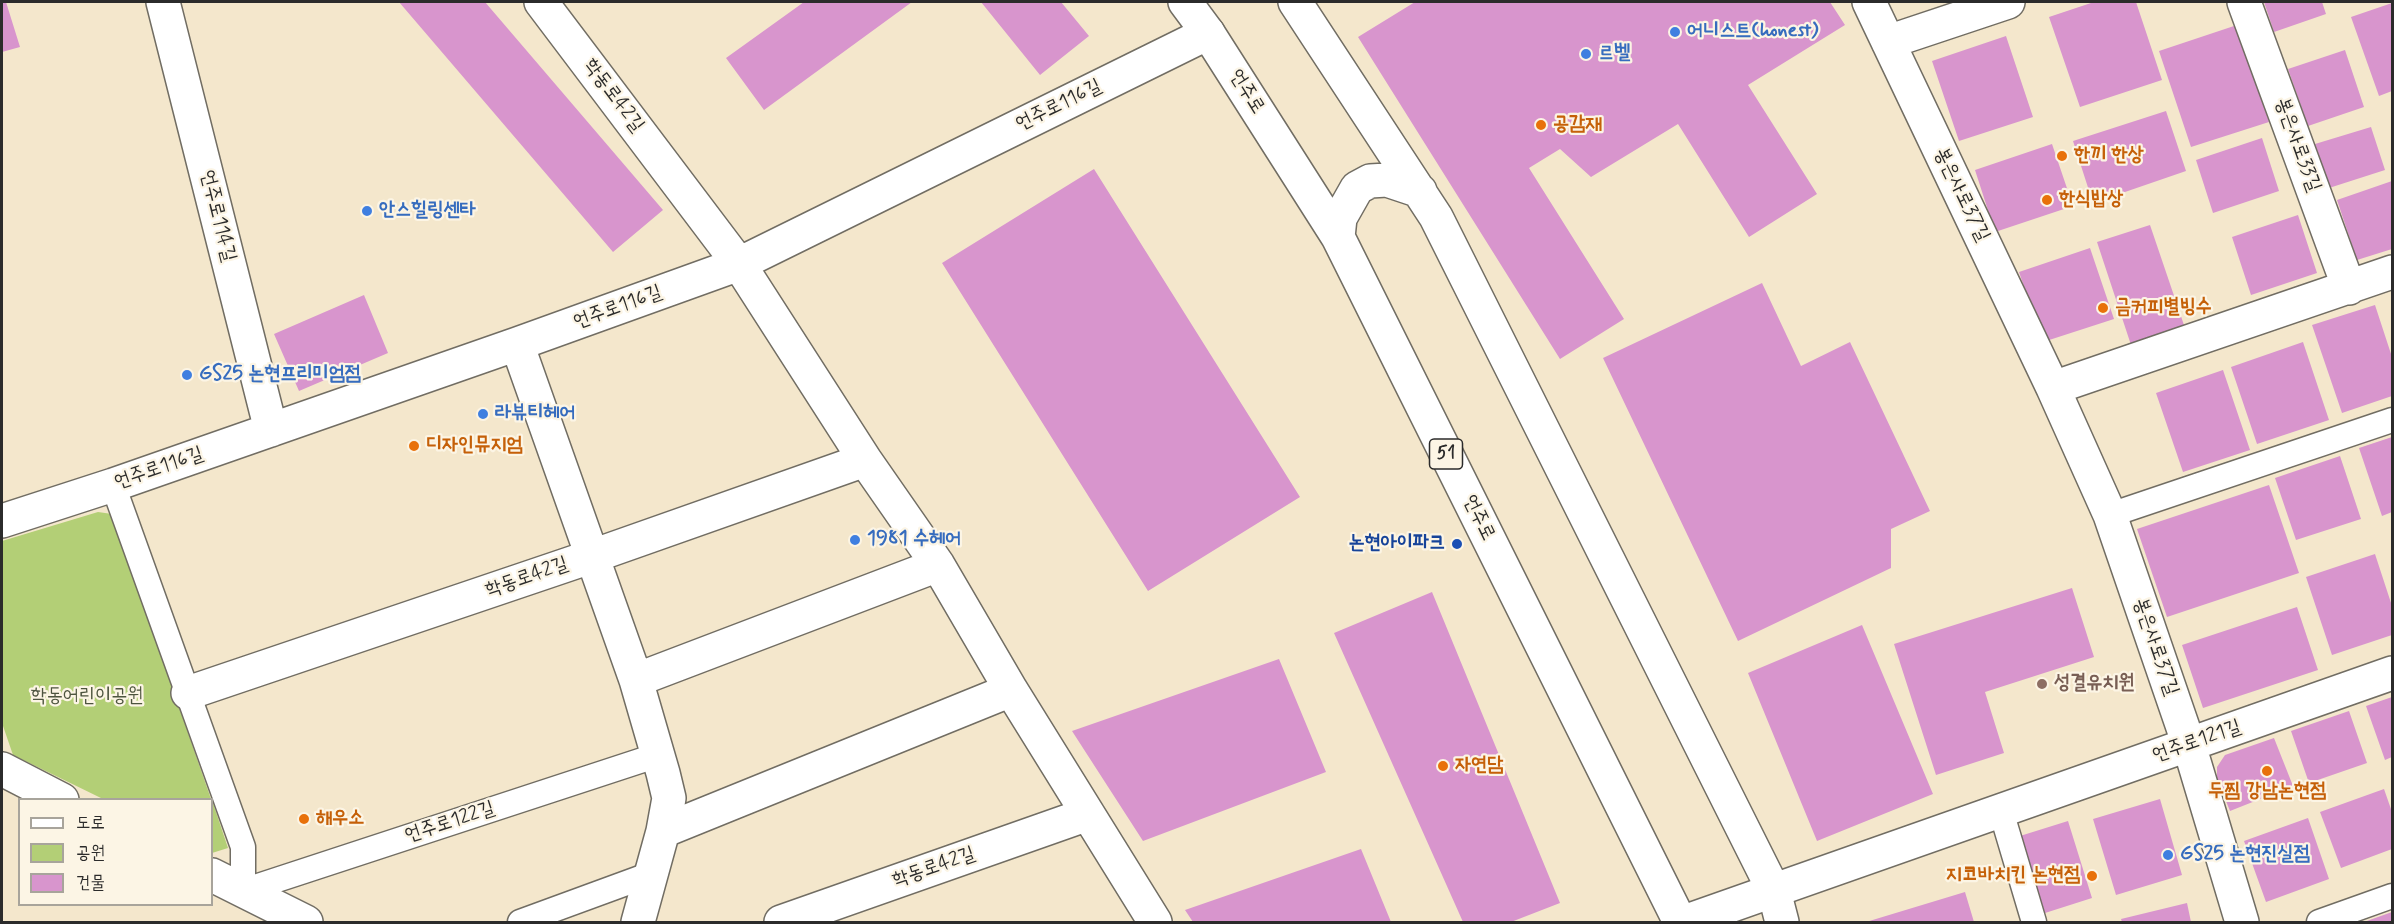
<!DOCTYPE html>
<meta charset="utf-8">
<style>
body{margin:0}
#map{position:relative;width:2394px;height:924px;overflow:hidden;background:#f4e7cc;font-family:Mynerve,"Poor Story",sans-serif}
canvas{display:block}
.frame{position:absolute;inset:0;border:3px solid #2b2b2b;pointer-events:none}
.legend{position:absolute;left:18px;top:798px;width:195px;height:108px;box-sizing:border-box;background:#fcf5e5;border:2px solid #a8a49b;margin:0;padding:8px 10px;list-style:none;font-size:18px;color:#2b2b2b}
.legend li{display:flex;align-items:center;gap:12px;height:30px}
.legend b{width:30px;border:2px solid #a8a49b}
</style>
<div id="map">
<canvas width="2394" height="924"></canvas>
<div class="frame"></div>
<ul class="legend">
<li><b style="height:8px;background:#fff"></b>도로</li>
<li><b style="height:16px;background:#b3cf76"></b>공원</li>
<li><b style="height:16px;background:#d895cd"></b>건물</li>
</ul>
</div>
<script>
const context = document.querySelector('canvas').getContext('2d');
context.lineJoin = 'round';
function paint(path, color) { context.fillStyle = color; context.fill(path, 'evenodd'); }
const poly = rows => new Path2D(rows.map(r => 'M' + r).join(''));
function stroke(path, color, width, dash) { context.strokeStyle = color; context.lineWidth = width; context.lineCap = dash ? 'butt' : 'round'; context.setLineDash(dash || []); context.stroke(path); }
function drawText(font, color, halo, rows, align = 'center') {
  context.font = font + ' Mynerve,"Poor Story",sans-serif'; context.lineWidth = 4.5; context.setLineDash([]); context.textBaseline = 'middle'; context.strokeStyle = halo; context.fillStyle = color; for (const [text, x, y, turn = 0] of rows) {
    context.save(); context.translate(x, y); context.rotate((+turn || 0) * Math.PI / 180); context.textAlign = isNaN(turn) ? turn : align; if (halo) context.strokeText(text, 0, 0); context.fillText(text, 0, 0); context.restore();
  }
}
const green = poly([
 [98,512,112,514,211,799,103,799,13,755,2,723,2,541],
 [212,800,228,848,212,853]
]);
const building = poly([
 [2,2,6,2,20,47,2,52],
 [399,2,485,2,663,210,613,252],
 [804,2,912,2,764,110,726,58],
 [981,2,1061,2,1089,36,1040,75],
 [1415,2,1830,2,1845,25,1748,85,1817,194,1749,237,1678,124,1591,177,1560,149,1529,168,1624,319,1560,359,1358,37],
 [2094,2,2136,2,2162,80,2080,107,2049,17],
 [2264,2,2322,2,2326,14,2274,32],
 [2392,3,2392,91,2379,96,2351,17],
 [2237,25,2269,122,2191,147,2159,51],
 [2006,36,2033,117,1959,141,1932,61],
 [2345,50,2364,107,2308,126,2288,69],
 [2166,111,2186,171,2093,203,2073,141],
 [2371,127,2385,170,2329,188,2315,144],
 [2262,138,2279,191,2213,213,2196,160],
 [2052,144,2073,206,1995,232,1975,170],
 [1094,169,1300,497,1148,591,942,263],
 [2392,181,2392,249,2357,260,2337,200],
 [2298,215,2317,273,2251,295,2232,237],
 [2150,225,2186,331,2132,348,2097,242],
 [2090,248,2114,319,2043,342,2019,272],
 [1762,283,1801,366,1850,342,1930,511,1891,529,1891,568,1738,641,1603,358],
 [364,295,388,353,299,391,274,334],
 [2375,305,2392,357,2392,396,2342,413,2312,325],
 [2303,342,2329,420,2257,444,2231,367],
 [2223,370,2250,450,2183,472,2156,393],
 [2392,437,2392,512,2382,516,2359,448],
 [2340,456,2361,519,2296,540,2275,478],
 [2269,485,2299,573,2167,617,2137,529],
 [2375,554,2392,606,2392,635,2332,655,2306,577],
 [2072,588,2094,657,1985,692,2004,753,1936,775,1894,644],
 [1432,592,1560,903,1511,922,1463,922,1334,633],
 [2297,607,2318,670,2203,708,2182,645],
 [1862,625,1933,794,1817,841,1748,673],
 [1279,659,1326,772,1143,841,1072,731],
 [2392,697,2392,757,2385,760,2366,706],
 [2349,711,2367,763,2309,783,2291,731],
 [2274,738,2293,786,2230,811,2217,779,2217,767,2225,755],
 [2384,789,2392,812,2392,849,2341,868,2320,812],
 [2160,799,2182,875,2116,895,2093,819],
 [2308,818,2329,879,2266,902,2244,841],
 [2068,821,2092,898,2045,913,2020,836],
 [1361,849,1391,922,1193,922,1185,910],
 [1965,892,1974,922,1866,922],
 [2187,903,2191,922,2122,922,2121,919],
 [2392,912,2392,922,2364,922]
]);
const lane = poly([
 [113,485,243,847,243,891,658,755],
 [2110,515,2392,420],
 [2001,811,2034,922],
 [520,922,651,874],
 [2319,922,2392,896]
]);
const street = poly([
 [163,2,271,430],
 [541,2,739,264,865,460,938,565,1011,690,1155,922],
 [1869,2,2053,388,2110,515,2189,745,2242,922],
 [2244,2,2349,288],
 [1888,42,2008,2],
 [517,344,636,680,663,773,669,798,663,831,638,922],
 [2053,388,2392,272],
 [2,521,113,485,517,344,739,264,1208,33],
 [636,680,938,565],
 [188,693,590,557,865,460],
 [2,769,62,800],
 [663,831,1011,690],
 [212,875,306,922],
 [781,922,1088,814],
 [1684,922,2392,673]
]);
const primary = poly([
 [1185,2,1208,33,1338,237,1680,922],
 [1295,2,1436,217,1774,891,1782,922],
 [1338,237,1340,218,1357,188,1370,181,1387,180,1420,191]
]);
const markers = [
 [1675,32,6,"#3f7fe0"],
 [1586,54,6,"#3f7fe0"],
 [1541,125,6,"#e8710a"],
 [2062,156,6,"#e8710a"],
 [2047,200,6,"#e8710a"],
 [367,211,6,"#3f7fe0"],
 [2103,308,6,"#e8710a"],
 [187,375,6,"#3f7fe0"],
 [483,414,6,"#3f7fe0"],
 [414,446,6,"#e8710a"],
 [855,540,6,"#3f7fe0"],
 [1457,544,6,"#1a4fb4"],
 [2042,684,6,"#8d6e63"],
 [1443,766,6,"#e8710a"],
 [2267,771,6,"#e8710a"],
 [304,819,6,"#e8710a"],
 [2168,855,6,"#3f7fe0"],
 [2092,876,6,"#e8710a"]
];
const shields = [
 [1446,454,33]
];
const shieldNames = [
 ["51",1446,454]
];
const shopNames = [
 ["어니스트(honest)",1687,32],
 ["르벨",1598,54],
 ["안스힐링센타",379,211],
 ["GS25 논현프리미엄점",199,375],
 ["라뷰티헤어",495,414],
 ["1981 수헤어",867,540],
 ["GS25 논현진실점",2180,855]
];
const streetNames = [
 ["언주로",1246,92,58],
 ["학동로42길",613,96,53],
 ["언주로116길",1059,106,-26],
 ["봉은사로33길",2297,145,70],
 ["봉은사로37길",1961,195,64],
 ["언주로114길",217,216,76],
 ["언주로116길",618,308,-20],
 ["언주로116길",159,469,-19],
 ["언주로",1478,518,64],
 ["학동로42길",527,578,-19],
 ["봉은사로37길",2155,647,71],
 ["언주로121길",2197,742,-19],
 ["언주로122길",450,823,-18],
 ["학동로42길",934,868,-19]
];
const foodNames = [
 ["공감재",1553,125],
 ["한끼 한상",2074,156],
 ["한식밥상",2059,200],
 ["금커피별빙수",2115,308],
 ["디자인뮤지엄",426,446],
 ["자연담",1455,766],
 ["두찜 강남논현점",2267,792,"center"],
 ["해우소",316,819],
 ["지코바치킨 논현점",2080,876,"right"]
];
const transitNames = [
 ["논현아이파크",1445,544]
];
const educationNames = [
 ["성결유치원",2054,684]
];
const parkNames = [
 ["학동어린이공원",87,697]
];
paint(green, '#b3cf76');
paint(building, '#d895cd');
stroke(lane, '#716d63', 27);
stroke(street, '#716d63', 36);
stroke(primary, '#716d63', 36);
stroke(lane, '#fff', 24);
stroke(street, '#fff', 33);
stroke(primary, '#fff', 33);
for (const [x, y, r, color] of markers) { const dot = new Path2D(); dot.arc(x, y, r, 0, 2 * Math.PI); context.fillStyle = color; context.fill(dot); stroke(dot, '#fcf5e5', 2); }
for (const [x, y, w] of shields) { const box = new Path2D(); box.roundRect(x - w / 2, y - 15, w, 30, 4.5); context.fillStyle = '#fcf5e5'; context.fill(box); stroke(box, '#2b2b2b', 1.5); }
drawText('bold 18px', '#2b2b2b', null, shieldNames);
drawText('bold 20px', '#366cbe', '#fcf5e5', shopNames, 'left');
drawText('20px', '#2b2b2b', '#fcf5e5', streetNames);
drawText('bold 20px', '#c56008', '#fcf5e5', foodNames, 'left');
drawText('bold 20px', '#164399', '#fcf5e5', transitNames, 'right');
drawText('bold 20px', '#785e54', '#fcf5e5', educationNames, 'left');
drawText('20px', '#4d543e', '#fcf5e5', parkNames);
</script>
